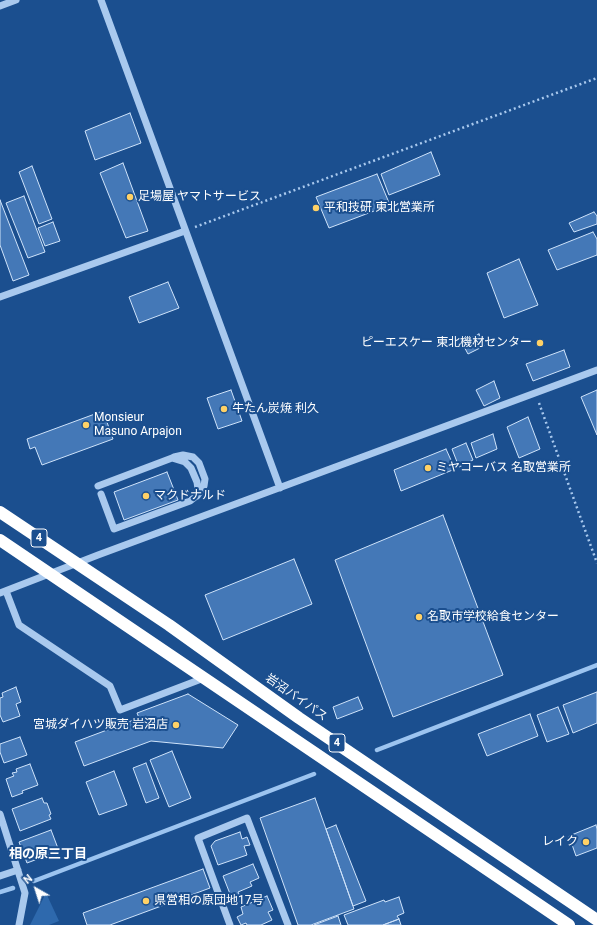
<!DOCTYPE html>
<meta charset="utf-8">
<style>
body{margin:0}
#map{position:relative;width:597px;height:925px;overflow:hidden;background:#1b4f8f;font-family:Roboto,sans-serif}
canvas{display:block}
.north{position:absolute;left:16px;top:869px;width:40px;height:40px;-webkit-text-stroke:3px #1b4f8f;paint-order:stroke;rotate:321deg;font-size:11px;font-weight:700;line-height:16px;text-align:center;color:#fff}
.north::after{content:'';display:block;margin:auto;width:14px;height:18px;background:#fff;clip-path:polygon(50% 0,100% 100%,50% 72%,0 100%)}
</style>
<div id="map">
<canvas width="597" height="925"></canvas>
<div class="north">N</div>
</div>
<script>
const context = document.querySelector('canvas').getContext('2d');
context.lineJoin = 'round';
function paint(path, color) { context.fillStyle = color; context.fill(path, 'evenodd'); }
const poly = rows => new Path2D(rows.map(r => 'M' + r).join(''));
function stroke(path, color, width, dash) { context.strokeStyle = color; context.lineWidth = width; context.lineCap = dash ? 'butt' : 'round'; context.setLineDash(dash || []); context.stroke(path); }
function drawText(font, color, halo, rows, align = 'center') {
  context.font = font + ' Roboto,"Noto Sans JP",sans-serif'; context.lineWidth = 4; context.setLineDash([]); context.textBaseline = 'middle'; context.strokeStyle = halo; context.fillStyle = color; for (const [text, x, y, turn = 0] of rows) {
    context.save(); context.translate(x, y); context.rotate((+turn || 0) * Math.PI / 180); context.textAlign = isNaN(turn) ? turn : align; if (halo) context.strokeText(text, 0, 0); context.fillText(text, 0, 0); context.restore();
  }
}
const green = poly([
 [46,893,59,921,49,925,30,925]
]);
const stream = poly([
 [377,750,597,665],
 [34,881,314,774],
 [0,892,13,888]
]);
const building = poly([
 [130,113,141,143,95,160,85,131,130,113],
 [431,152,440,175,389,195,381,174,431,152],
 [123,163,148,231,126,238,100,173,123,163],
 [32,166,52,219,39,224,19,172,32,166],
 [377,174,390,205,329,228,316,197,377,174],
 [24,196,45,252,28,258,6,203,24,196],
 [0,200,29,275,13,281,0,245,0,200],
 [594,212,597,216,597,224,574,232,569,223,594,212],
 [53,222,60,241,45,246,38,228,53,222],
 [593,232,597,239,597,255,557,270,548,250,593,232],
 [519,259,538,305,504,318,487,273,519,259],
 [168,282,179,308,139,323,129,297,168,282],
 [479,334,484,346,468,354,461,341,479,334],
 [564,350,570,367,533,381,526,364,564,350],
 [494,381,500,398,484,406,476,390,494,381],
 [231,390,242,421,218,429,207,398,231,390],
 [597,390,597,435,581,397,597,390],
 [103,411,113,439,42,465,35,447,30,449,27,439,103,411],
 [528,417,540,449,519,458,507,427,528,417],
 [493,434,497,449,476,458,471,443,493,434],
 [466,443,473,460,459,467,452,449,466,443],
 [446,449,455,469,401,491,394,470,446,449],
 [167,472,178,500,124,520,114,492,167,472],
 [443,515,503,675,393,717,335,560,443,515],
 [294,559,312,604,223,640,205,595,294,559],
 [16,687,21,702,16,704,20,716,3,722,0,715,0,698,3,697,2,693,16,687],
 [597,692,597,723,573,733,563,705,597,692],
 [188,694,238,725,223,748,151,741,84,766,75,742,139,718,137,713,188,694],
 [358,697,363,709,337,719,333,707,358,697],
 [558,707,569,734,547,742,537,715,558,707],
 [530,714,538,736,487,756,478,734,530,714],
 [20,737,27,755,4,763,0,752,0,744,20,737],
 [172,751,191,798,169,807,150,760,172,751],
 [146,763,159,798,146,803,133,768,146,763],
 [30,764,38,785,22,791,23,793,12,797,6,779,14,776,12,773,17,772,16,769,30,764],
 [114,771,127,805,99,815,86,782,114,771],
 [42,798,44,803,47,803,51,814,49,815,51,819,20,831,12,809,42,798],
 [315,798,354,909,311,925,298,925,260,818,315,798],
 [336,825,366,901,353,906,326,829,336,825],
 [596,825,597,829,597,848,576,856,569,836,596,825],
 [51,830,59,851,27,863,19,842,51,830],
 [240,832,242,839,247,837,250,845,244,846,247,855,218,865,211,846,215,841,240,832],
 [253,864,259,878,250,882,252,886,238,892,242,901,234,904,223,876,253,864],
 [203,869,210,888,110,925,87,925,83,913,203,869],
 [267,896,273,910,268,912,272,920,261,925,247,925,246,923,241,925,237,917,243,914,241,907,267,896],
 [399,897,404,913,397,916,399,919,383,925,348,925,344,915,384,900,385,902,399,897],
 [338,916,341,925,314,925,338,916],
 [399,919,401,925,383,925,399,919]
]);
const path = poly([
 [195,227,597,78],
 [539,403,597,563]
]);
const minor = poly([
 [101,0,280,488],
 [0,6,16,0],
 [0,297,185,231],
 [174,457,183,455,193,457,199,463,205,479,204,486,197,496],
 [98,486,172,458,185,462,191,468,197,482,198,489,195,497,190,501,114,529,101,494],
 [6,591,19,625,110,686,120,710,204,678],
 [0,593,98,555,597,370],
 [0,814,25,893,19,925],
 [0,876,18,870],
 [230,925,198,838,247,818,288,925]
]);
const highway = poly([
 [0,512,169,625,299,718,597,920],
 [0,540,569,925]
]);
const markers = [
 [130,197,4,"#ffd166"],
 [316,208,4,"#ffd166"],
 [540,343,4,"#ffd166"],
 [224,409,4,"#ffd166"],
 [86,425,4,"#ffd166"],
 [428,468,4,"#ffd166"],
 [146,496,4,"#ffd166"],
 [419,617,4,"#ffd166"],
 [176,725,4,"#ffd166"],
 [586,842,4,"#ffd166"],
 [146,901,4,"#ffd166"]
];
const shields = [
 [39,538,16],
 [337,743,16]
];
const shieldNames = [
 ["4",39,538],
 ["4",337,743]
];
const poiNames = [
 ["足場屋 ヤマトサービス",138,197],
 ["平和技研 東北営業所",324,208],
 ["ピーエスケー 東北機材センター",532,343,"right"],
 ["牛たん炭焼 利久",232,409],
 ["Monsieur",94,418],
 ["Masuno Arpajon",94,432],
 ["ミヤコーバス 名取営業所",436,468],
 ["マクドナルド",154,496],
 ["名取市学校給食センター",427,617],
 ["宮城ダイハツ販売 岩沼店",168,725,"right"],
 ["レイク",578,842,"right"],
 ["県営相の原団地17号",154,901]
];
const streetNames = [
 ["岩沼バイパス",296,698,35]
];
const neighbourhoodNames = [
 ["相の原三丁目",48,855]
];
paint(green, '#2e69ad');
stroke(stream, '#9cc4f0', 4.5);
paint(building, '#4478b7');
stroke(building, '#cfe3fa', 1);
stroke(path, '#a9c9ee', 2.5, [2, 3]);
stroke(minor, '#a9c9ee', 7);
stroke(highway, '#fff', 12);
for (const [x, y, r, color] of markers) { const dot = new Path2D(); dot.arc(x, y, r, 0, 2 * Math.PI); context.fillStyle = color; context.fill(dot); stroke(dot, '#1b4f8f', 1.5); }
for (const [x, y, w] of shields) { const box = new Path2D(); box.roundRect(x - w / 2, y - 9, w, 18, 3); context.fillStyle = '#1b4f8f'; context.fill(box); stroke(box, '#fff', 1); }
drawText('bold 11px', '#fff', null, shieldNames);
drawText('12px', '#fff', '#1b4f8f', poiNames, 'left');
drawText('12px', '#fff', '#1b4f8f', streetNames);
drawText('bold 13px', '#fff', '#1b4f8f', neighbourhoodNames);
</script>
